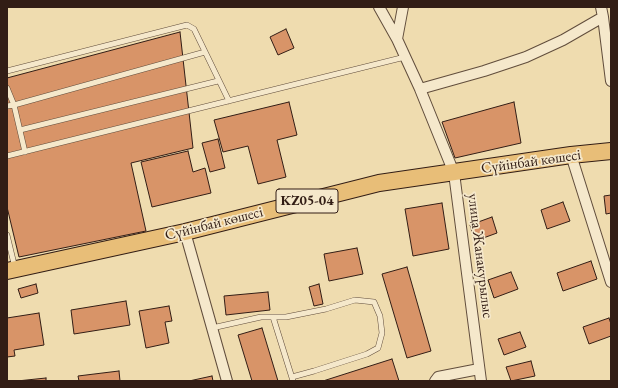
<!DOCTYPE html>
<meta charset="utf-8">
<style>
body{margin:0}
#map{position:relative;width:618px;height:388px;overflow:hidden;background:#efdcaf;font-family:"EB Garamond",serif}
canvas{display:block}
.frame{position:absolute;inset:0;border:8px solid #321d15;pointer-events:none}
</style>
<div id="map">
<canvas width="618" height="388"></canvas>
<div class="frame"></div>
</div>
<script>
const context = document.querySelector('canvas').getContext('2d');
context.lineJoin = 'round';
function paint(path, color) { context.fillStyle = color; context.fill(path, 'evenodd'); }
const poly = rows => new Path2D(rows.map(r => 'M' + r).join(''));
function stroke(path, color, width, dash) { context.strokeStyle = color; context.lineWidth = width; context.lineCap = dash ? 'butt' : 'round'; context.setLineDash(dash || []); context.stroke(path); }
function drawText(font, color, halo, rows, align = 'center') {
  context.font = font + ' "EB Garamond",serif'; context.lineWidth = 3.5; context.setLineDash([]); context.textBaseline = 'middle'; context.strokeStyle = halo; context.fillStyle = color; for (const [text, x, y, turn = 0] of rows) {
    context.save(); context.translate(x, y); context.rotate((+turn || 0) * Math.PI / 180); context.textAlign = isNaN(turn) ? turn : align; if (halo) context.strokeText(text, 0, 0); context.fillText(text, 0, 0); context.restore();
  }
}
const building = poly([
 [286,29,294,48,278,55,270,37,286,29],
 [180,32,193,148,131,163,146,231,19,257,7,207,7,78,180,32],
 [289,102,297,135,277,140,286,177,258,184,248,146,223,152,214,120,289,102],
 [514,102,521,143,455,158,442,122,514,102],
 [218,139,225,168,210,172,202,143,218,139],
 [188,151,193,172,205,168,211,193,152,207,141,162,188,151],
 [611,195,611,213,606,214,604,196,611,195],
 [563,202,570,221,547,229,541,210,563,202],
 [442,203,449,249,413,256,405,209,442,203],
 [492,217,497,233,475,241,470,225,492,217],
 [357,248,363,274,329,281,324,254,357,248],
 [591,261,597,279,563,291,557,273,591,261],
 [407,267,431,351,407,358,382,274,407,267],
 [511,272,518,289,494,298,488,280,511,272],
 [36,284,38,293,21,298,18,289,36,284],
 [319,284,323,304,314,306,309,287,319,284],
 [268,292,270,310,226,315,224,296,268,292],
 [126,301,130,325,74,334,71,310,126,301],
 [169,306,172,321,165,322,169,343,146,348,139,311,169,306],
 [39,313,44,345,14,350,15,356,7,357,7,318,39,313],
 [609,318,611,324,611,336,589,344,583,327,609,318],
 [262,328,278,381,252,381,238,335,262,328],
 [520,332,526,347,504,355,498,339,520,332],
 [392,359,399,381,323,381,392,359],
 [531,361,535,376,511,381,506,367,531,361],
 [119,371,120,381,79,381,78,376,119,371],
 [212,376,213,381,189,381,212,376],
 [46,378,46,381,17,381,46,378]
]);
const lane = poly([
 [7,71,187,25,194,29,229,101],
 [7,88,14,105,25,152],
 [7,106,14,105,205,52],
 [20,130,218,81],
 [7,156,405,57],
 [7,235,15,268],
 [273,317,293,381],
 [212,328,261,317,286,317,326,309,355,300,374,302,380,316,382,333,378,348,367,354,314,371,292,377]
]);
const street = poly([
 [379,7,397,39,420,89,454,173,481,381],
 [601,7,603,17,611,81],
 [397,39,403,7],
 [420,89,484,71,526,57,563,40,603,17],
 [571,155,611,282],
 [185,232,227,381],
 [435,381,438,377,479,369]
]);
const primary = poly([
 [7,271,185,232,379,183,571,155,611,151]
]);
const shields = [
 [307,201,62]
];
const shieldNames = [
 ["KZ05-04",307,201]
];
const streetNames = [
 ["Сүйінбай көшесі",531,162,-8],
 ["Сүйінбай көшесі",214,224,-14],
 ["улица Жанакурылыс",480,256,83]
];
paint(building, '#d89468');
stroke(building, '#321d15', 1);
stroke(lane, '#614d3c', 6);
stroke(street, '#614d3c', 12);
stroke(primary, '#321d15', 18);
stroke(lane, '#f5e8cb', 5);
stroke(street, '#f5e8cb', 10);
stroke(primary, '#e8be78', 16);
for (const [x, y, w] of shields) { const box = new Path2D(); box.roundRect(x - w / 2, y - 12, w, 24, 3); context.fillStyle = '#f5e8cb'; context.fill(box); stroke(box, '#321d15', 1); }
drawText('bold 14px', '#321d15', null, shieldNames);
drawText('15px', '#321d15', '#f5e8cb', streetNames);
</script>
